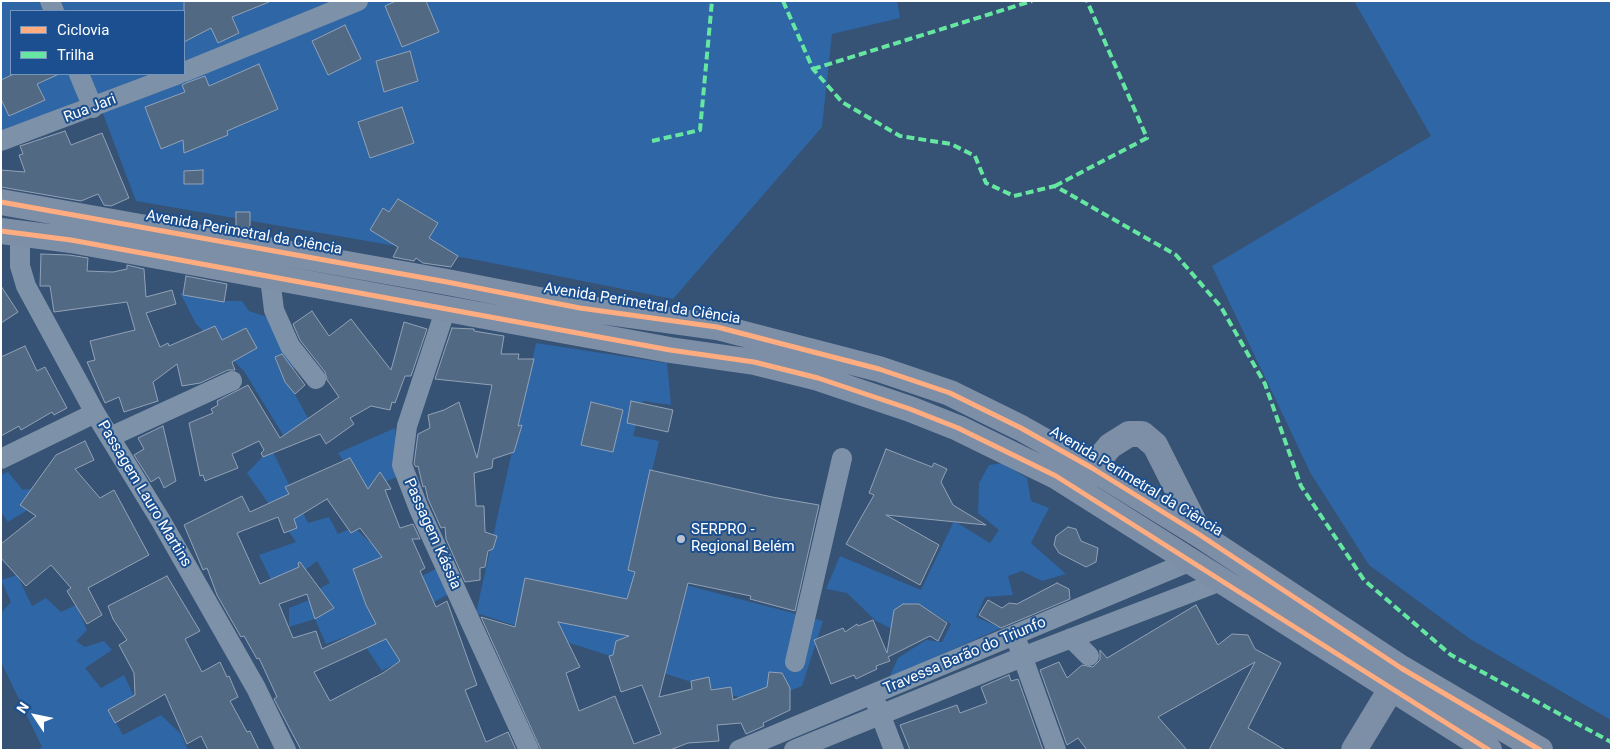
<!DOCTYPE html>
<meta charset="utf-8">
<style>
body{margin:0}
#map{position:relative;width:1612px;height:751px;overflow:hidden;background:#365274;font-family:Roboto,sans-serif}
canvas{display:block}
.frame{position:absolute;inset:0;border:2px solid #fff;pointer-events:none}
.legend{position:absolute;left:10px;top:10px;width:175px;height:65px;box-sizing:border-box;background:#1b4f8f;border:1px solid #7695bc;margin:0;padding:6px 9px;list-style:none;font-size:15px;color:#fff}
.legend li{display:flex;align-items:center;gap:10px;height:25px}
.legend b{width:25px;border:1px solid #7695bc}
.north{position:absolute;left:10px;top:691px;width:50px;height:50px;-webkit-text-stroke:4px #1b4f8f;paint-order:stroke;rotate:304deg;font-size:14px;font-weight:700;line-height:20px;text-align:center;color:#fff}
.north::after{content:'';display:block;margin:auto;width:18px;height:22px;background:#fff;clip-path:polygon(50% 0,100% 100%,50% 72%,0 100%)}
</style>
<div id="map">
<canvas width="1612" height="751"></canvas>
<div class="frame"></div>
<ul class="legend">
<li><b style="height:6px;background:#ffac80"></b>Ciclovia</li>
<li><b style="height:6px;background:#66e7a1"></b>Trilha</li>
</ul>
<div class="north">N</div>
</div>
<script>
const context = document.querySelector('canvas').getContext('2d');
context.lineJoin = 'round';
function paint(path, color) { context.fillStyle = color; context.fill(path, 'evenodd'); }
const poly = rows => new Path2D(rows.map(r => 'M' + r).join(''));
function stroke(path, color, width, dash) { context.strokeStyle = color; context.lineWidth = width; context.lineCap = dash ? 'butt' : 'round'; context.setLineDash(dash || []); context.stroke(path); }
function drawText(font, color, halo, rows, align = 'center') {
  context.font = font + ' Roboto,sans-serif'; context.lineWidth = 4; context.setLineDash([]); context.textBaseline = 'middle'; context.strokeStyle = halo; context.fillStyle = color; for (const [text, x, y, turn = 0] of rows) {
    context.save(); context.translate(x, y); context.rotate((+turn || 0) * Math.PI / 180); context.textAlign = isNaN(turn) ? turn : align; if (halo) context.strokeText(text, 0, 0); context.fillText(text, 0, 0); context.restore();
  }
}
const green = poly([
 [1,1,39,1,43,11,11,11,11,74,69,74,80,100,1,135],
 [61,1,897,1,900,18,832,34,822,127,673,299,477,260,136,201,88,74,184,74,184,11,65,11],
 [1354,1,1611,1,1611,720,1470,639,1369,565,1311,474,1212,266,1431,136],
 [180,293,220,301,242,301,249,311,270,318,299,366,284,374,309,420,288,443,244,371,196,324],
 [536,343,667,363,671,405,643,401,633,436,659,441,629,570,823,621,802,686,757,703,476,613],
 [395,428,399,476,364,491,338,453],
 [271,448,308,523,329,517,338,534,354,527,376,548,395,552,354,569,365,604,436,569,449,594,434,602,429,592,382,631,390,646,406,658,382,671,356,633,326,644,315,619,289,627,289,608,317,597,315,591,330,583,317,561,277,592,259,555,296,542,247,473],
 [1002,463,1027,478,1031,501,1049,508,1031,543,1066,574,1042,581,1022,571,1008,576,1013,595,985,597,976,617,1001,628,889,678,898,658,926,640,942,642,951,624,919,604,903,604,894,610,892,623,894,630,876,621,847,593,826,589,840,556,921,590,954,521,990,543,999,530,978,513,979,483,989,465],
 [8,472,23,490,36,488,34,506,8,522,1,512,1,475],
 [17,575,32,606,46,598,61,612,76,605,87,630,76,641,85,647,104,641,112,650,85,668,101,688,124,675,134,696,109,710,123,735,161,715,181,734,188,750,36,750,42,747,1,662,1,613,11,602,1,580]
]);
const building = poly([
 [184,1,269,1,269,2,232,17,239,33,218,43,211,28,184,42,184,1],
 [396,1,426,1,439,32,402,47,385,6,396,1],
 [345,25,361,59,328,75,312,41,345,25],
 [410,51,418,81,384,92,376,61,410,51],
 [259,64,278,109,227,131,228,135,184,153,183,140,161,149,145,107,185,92,182,85,186,83,205,76,209,86,259,64],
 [14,74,59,74,37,84,45,100,9,116,1,99,1,80,14,74],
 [402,107,414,143,370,158,358,122,402,107],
 [65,131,71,145,102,133,129,198,111,206,104,205,98,194,81,201,1,187,1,170,25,172,19,155,23,154,20,146,65,131],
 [203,170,203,184,184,184,184,171,203,170],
 [398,199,438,223,429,238,458,256,451,267,423,263,416,258,414,261,393,257,398,247,370,230,383,208,389,212,398,199],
 [236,212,250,212,250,228,236,228,236,212],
 [41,254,69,255,88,258,87,271,113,272,127,269,127,265,144,269,146,297,172,290,176,304,146,313,160,347,168,343,169,346,215,326,222,340,246,328,257,348,232,362,235,370,228,370,200,383,182,386,177,364,153,382,158,401,124,412,119,397,105,403,87,362,95,360,90,341,135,330,127,302,54,312,50,286,40,286,41,254],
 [186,276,227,284,224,302,183,295,186,276],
 [1,286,18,312,1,323,1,286],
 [312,311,329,336,351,319,391,370,404,322,427,329,411,376,405,376,395,403,392,402,390,410,371,406,350,418,354,424,326,444,320,434,263,457,261,453,264,450,259,441,232,454,238,468,205,481,203,475,200,476,189,423,213,413,211,409,218,405,217,401,248,385,280,438,339,397,327,380,325,372,300,340,293,324,312,311],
 [452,328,474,329,474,331,504,336,501,354,519,354,518,359,534,359,518,426,522,425,514,452,493,459,492,468,474,473,476,506,484,506,485,532,497,536,493,549,488,551,485,567,480,568,480,580,465,582,446,539,445,527,441,528,428,499,425,486,423,487,422,483,418,466,416,467,414,464,418,434,430,428,428,415,444,410,459,402,477,458,492,385,435,379,452,328],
 [25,346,37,371,45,367,67,408,54,415,52,412,21,430,19,426,1,436,1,357,25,346],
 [282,354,305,385,295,394,285,382,275,357,282,354],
 [631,401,673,410,668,432,627,423,631,401],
 [591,402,623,410,613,452,581,445,591,402],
 [163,426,176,481,164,488,159,477,151,482,134,455,144,449,138,438,163,426],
 [85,441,94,460,75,469,100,498,114,490,149,555,88,588,102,615,87,624,67,591,71,588,51,565,26,586,1,558,1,544,36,516,20,505,56,455,85,441],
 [886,449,932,467,934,463,947,469,941,482,953,505,986,525,886,515,939,545,920,585,846,544,874,495,869,493,886,449],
 [350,458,368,489,380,472,391,489,385,490,400,528,413,524,420,539,412,539,425,568,420,571,436,607,447,601,477,685,465,690,486,742,508,732,516,750,301,750,274,699,277,697,259,658,257,659,244,636,241,637,217,595,207,568,203,570,184,525,242,496,250,512,289,494,285,487,350,458],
 [327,499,351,533,360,528,382,557,353,569,366,605,376,624,322,649,316,631,293,638,279,604,307,594,315,619,334,608,300,562,298,563,299,567,260,584,237,533,278,517,284,533,297,528,294,519,327,499],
 [386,639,400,661,383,673,330,701,314,672,386,639],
 [650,470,772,497,819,505,795,611,750,599,751,596,688,583,659,697,692,689,691,681,709,677,711,690,731,687,733,700,767,687,769,672,782,673,790,688,790,710,763,723,764,726,746,734,741,723,717,725,719,741,688,743,670,750,541,750,481,617,515,627,525,578,627,599,635,572,628,570,650,470],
 [558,622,629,636,616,641,613,655,609,656,621,692,642,685,661,734,634,744,615,696,579,711,566,673,580,667,558,622],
 [1068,527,1076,529,1081,541,1098,548,1096,562,1086,567,1059,553,1054,545,1056,536,1068,527],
 [167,576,200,631,185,639,202,672,220,662,227,677,229,676,238,697,230,701,247,732,250,731,259,750,208,750,201,736,187,744,165,694,115,723,108,710,135,695,134,673,119,645,127,640,113,619,108,606,167,576],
 [1057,583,1069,589,1070,599,1001,628,979,615,988,600,1002,608,1009,603,1017,604,1057,583],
 [903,604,919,604,947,623,938,641,930,636,888,657,890,661,876,666,877,669,856,679,854,675,831,684,814,640,843,628,845,632,857,624,858,626,873,620,887,653,894,610,903,604],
 [1196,605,1218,645,1232,634,1248,635,1255,649,1281,663,1248,728,1285,750,1209,750,1255,662,1158,717,1187,750,1087,750,1078,738,1067,745,1040,670,1059,662,1067,678,1082,665,1093,667,1100,660,1100,650,1107,658,1196,605],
 [1009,675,1011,681,1018,679,1043,750,910,750,900,725,957,705,960,713,987,703,981,687,1009,675]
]);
const minor = poly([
 [50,1,54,11],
 [184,72,358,1],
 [79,74,93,108],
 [1,141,179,74],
 [20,234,20,266,26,286,95,413,161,521,256,688,286,750],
 [270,278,274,310,290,346,316,379],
 [445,311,407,426,402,465,419,509,529,750],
 [110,437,232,381],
 [1,459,95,413],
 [1071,638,1089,656],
 [1018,644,1056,750],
 [795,662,842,458],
 [876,703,894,750],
 [739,750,1191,561],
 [794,750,1022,657,1221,581]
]);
const major = poly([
 [1,202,447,282,580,308,717,327,879,369,950,393,1021,428,1092,468,1200,535,1401,668,1540,750],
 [1,231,71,240,670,350,754,362,818,378,910,409,958,428,1056,476,1489,750],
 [1084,484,1092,468,1110,446,1129,434,1142,434,1155,445,1200,534],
 [1354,750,1391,689]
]);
const quiet = poly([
 [783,1,813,69,842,102,900,136,951,144,975,156,986,183,1014,196,1055,186,1176,255,1221,307,1265,384,1301,486,1364,580,1451,655,1611,742],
 [813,69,1032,1],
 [652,141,700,130,712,1],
 [1055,186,1147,138,1087,1]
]);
const cycleway = poly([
 [1,202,447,282,580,308,717,327,879,369,950,393,1021,428,1092,468,1200,535,1401,668,1540,750],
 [1,231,71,240,670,350,754,362,818,378,910,409,958,428,1056,476,1489,750]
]);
const markers = [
 [681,539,5,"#b9c2ce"]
];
const streetNames = [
 ["Rua Jari",90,109,-21],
 ["Avenida Perimetral da Ciência",244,233,10],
 ["Avenida Perimetral da Ciência",642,304,9],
 ["Avenida Perimetral da Ciência",1136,482,31],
 ["Passagem Lauro Martins",144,494,59],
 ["Passagem Kássia",432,534,66],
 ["Travessa Barão do Triunfo",965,656,-23]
];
const poiNames = [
 ["SERPRO -",691,530],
 ["Regional Belém",691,547]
];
paint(green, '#2f66a5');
paint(building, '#526984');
stroke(building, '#92a2b6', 1);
stroke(minor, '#7d92a8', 20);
stroke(major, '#7d8ea7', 26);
stroke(quiet, '#66e7a1', 4, [8, 4]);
stroke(cycleway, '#ffac80', 5);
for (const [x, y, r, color] of markers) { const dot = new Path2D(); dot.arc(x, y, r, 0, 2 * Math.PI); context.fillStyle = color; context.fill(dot); stroke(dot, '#1b4f8f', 2); }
drawText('15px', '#fff', '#1b4f8f', streetNames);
drawText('15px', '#fff', '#1b4f8f', poiNames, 'left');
</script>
